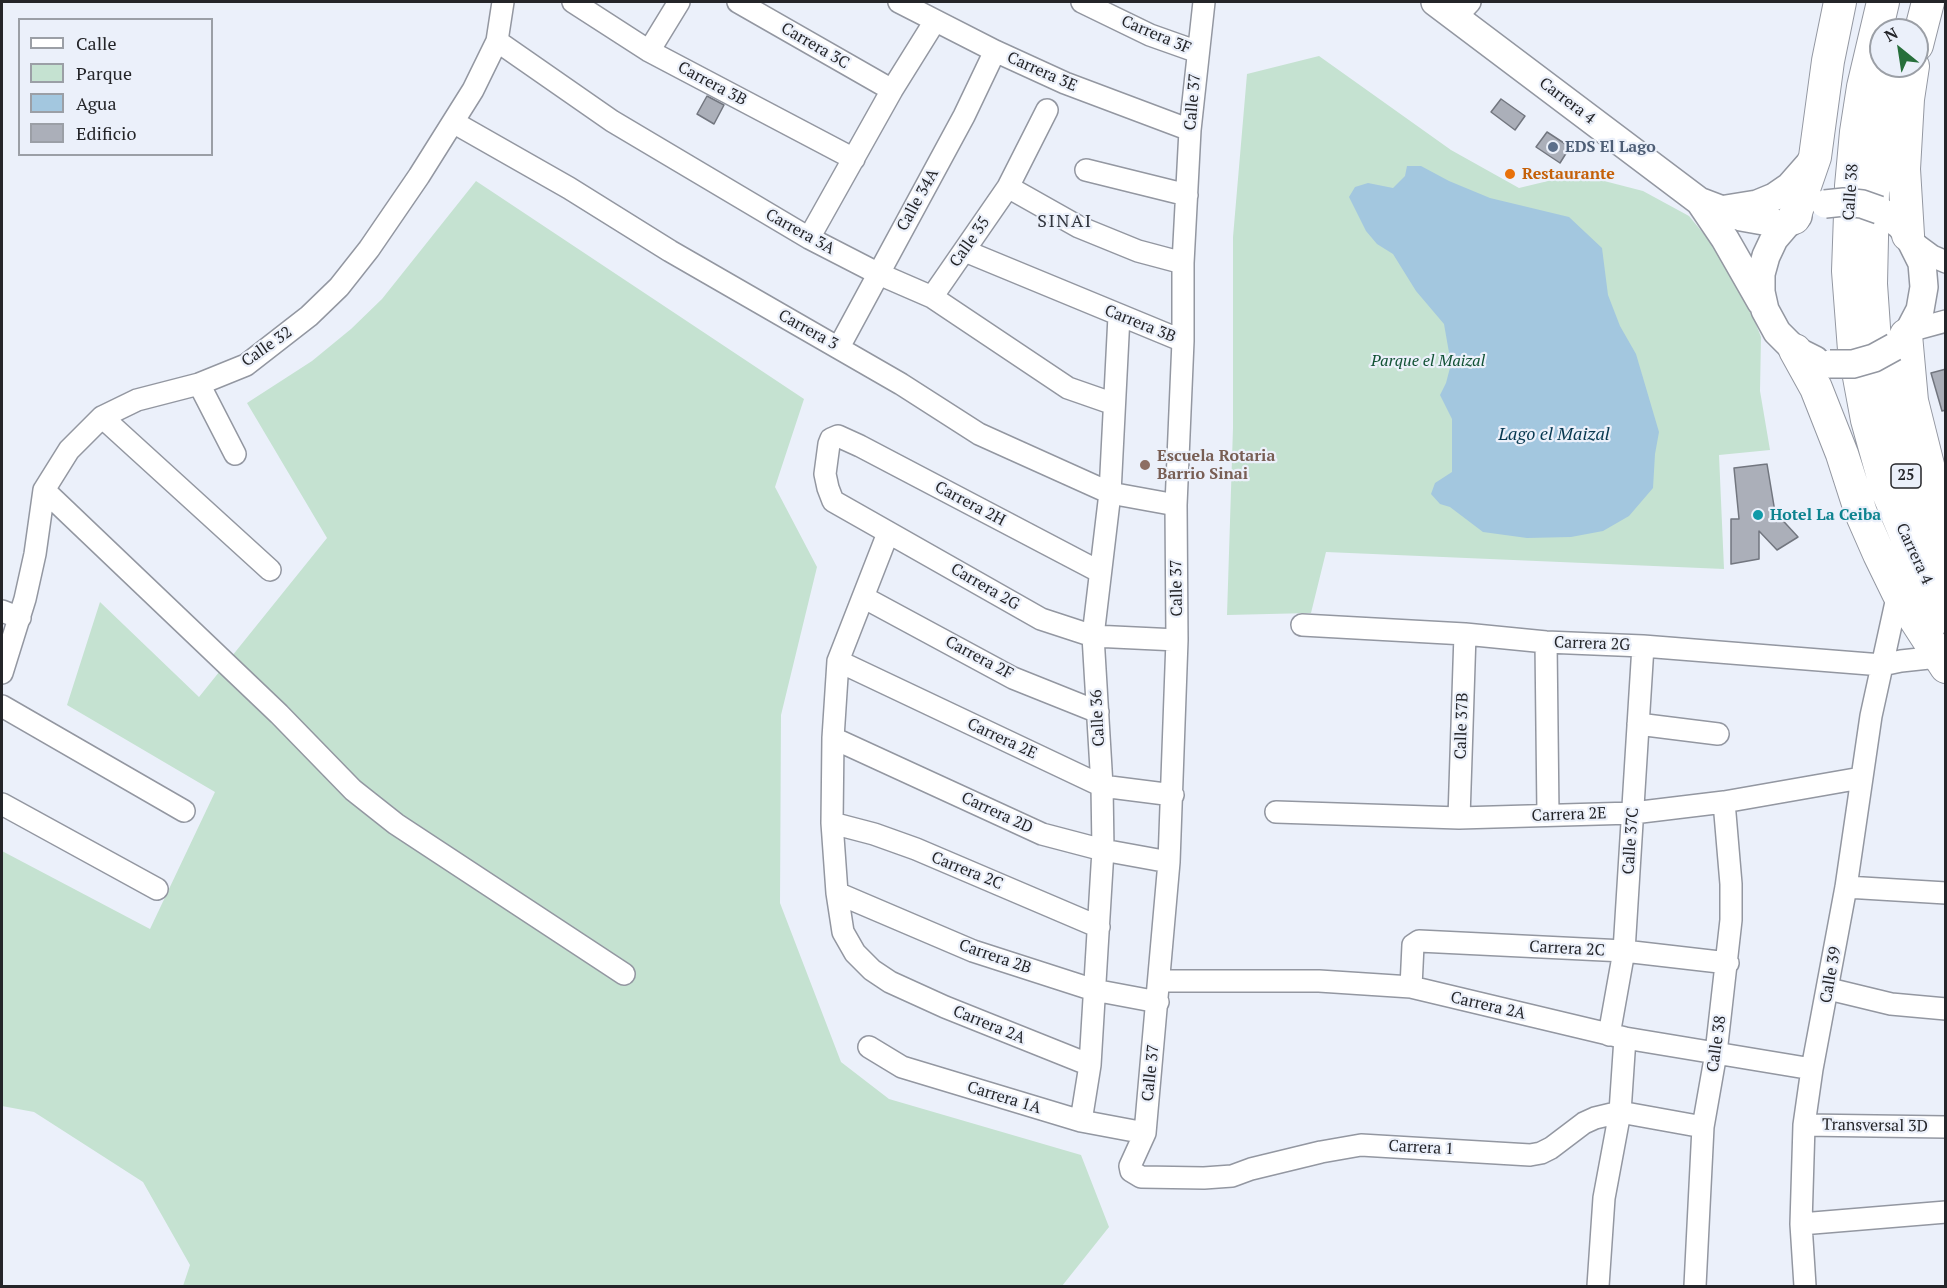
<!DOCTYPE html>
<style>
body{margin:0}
#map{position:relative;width:1947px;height:1288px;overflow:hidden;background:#ebf0fa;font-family:"PT Serif",serif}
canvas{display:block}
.frame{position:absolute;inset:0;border:3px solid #242529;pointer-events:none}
.legend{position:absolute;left:18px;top:18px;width:195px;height:138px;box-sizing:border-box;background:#ebf0fa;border:2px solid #9b9fa6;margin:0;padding:8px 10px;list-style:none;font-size:18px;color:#242529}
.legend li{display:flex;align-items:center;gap:12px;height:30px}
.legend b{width:30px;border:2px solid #9b9fa6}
.north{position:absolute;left:1869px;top:18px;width:60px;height:60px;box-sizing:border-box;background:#ebf0fa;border:2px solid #9b9fa6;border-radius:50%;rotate:330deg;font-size:16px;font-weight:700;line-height:24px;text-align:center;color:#242529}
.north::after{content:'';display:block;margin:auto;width:21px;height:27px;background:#276f3b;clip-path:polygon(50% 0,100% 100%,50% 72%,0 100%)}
</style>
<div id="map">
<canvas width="1947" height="1288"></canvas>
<div class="frame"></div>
<ul class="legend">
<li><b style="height:8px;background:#fff"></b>Calle</li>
<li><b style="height:16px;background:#c5e2d1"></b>Parque</li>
<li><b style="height:16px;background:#a3c7df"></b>Agua</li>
<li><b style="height:16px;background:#abafb9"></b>Edificio</li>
</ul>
<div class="north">N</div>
</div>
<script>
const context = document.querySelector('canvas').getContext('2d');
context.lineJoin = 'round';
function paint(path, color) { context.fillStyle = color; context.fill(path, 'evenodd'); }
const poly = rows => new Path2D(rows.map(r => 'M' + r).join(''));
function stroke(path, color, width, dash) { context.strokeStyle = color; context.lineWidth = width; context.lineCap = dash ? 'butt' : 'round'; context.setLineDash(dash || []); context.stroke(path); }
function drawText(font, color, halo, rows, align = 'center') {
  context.font = font + ' "PT Serif",serif'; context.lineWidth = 4.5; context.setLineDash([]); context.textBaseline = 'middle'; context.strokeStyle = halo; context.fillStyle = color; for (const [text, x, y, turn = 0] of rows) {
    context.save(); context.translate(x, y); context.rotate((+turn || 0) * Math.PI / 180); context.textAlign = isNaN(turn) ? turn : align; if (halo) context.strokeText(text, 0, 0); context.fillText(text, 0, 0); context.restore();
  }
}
const green = poly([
 [1319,56,1451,150,1519,188,1577,174,1643,191,1689,216,1726,261,1743,291,1761,337,1760,391,1770,450,1719,455,1724,569,1326,552,1311,613,1227,615,1233,428,1233,237,1247,74],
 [476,181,804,399,775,487,817,567,781,715,780,903,841,1062,889,1099,1081,1155,1109,1227,1062,1286,183,1286,190,1265,143,1182,34,1112,2,1106,2,851,150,929,215,792,67,705,100,602,199,697,327,538,247,403,312,361,351,329,382,299]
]);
const water = poly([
 [1407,166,1421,166,1449,181,1490,198,1569,217,1602,248,1608,295,1620,326,1636,354,1659,432,1655,454,1653,488,1629,516,1603,531,1571,537,1527,538,1483,532,1450,507,1440,504,1431,494,1435,483,1452,472,1452,419,1440,395,1446,383,1451,364,1444,324,1416,291,1393,254,1377,244,1366,231,1349,197,1355,187,1368,183,1393,188,1405,176]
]);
const building = poly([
 [707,96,724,105,714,124,697,114,707,96],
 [1501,99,1525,116,1515,130,1491,112,1501,99],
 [1547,132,1570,147,1560,163,1536,147,1547,132],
 [1946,369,1946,410,1942,411,1931,373,1946,369],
 [1767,464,1775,512,1798,537,1777,550,1759,531,1759,559,1731,564,1731,519,1739,519,1734,468,1767,464]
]);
const minor = poly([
 [573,2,649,51,854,159],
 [738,2,892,90],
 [899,2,995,51,1065,83,1190,130],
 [1082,2,1150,35,1198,52],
 [1204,2,1190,130,1183,263,1183,341,1176,505,1177,640,1169,862,1145,1133,1130,1166,1131,1171,1141,1177,1204,1178,1232,1176,1251,1169,1321,1152,1361,1145,1530,1155,1541,1153,1551,1148,1584,1123,1595,1118,1620,1112,1703,1127],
 [1456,17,1470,2],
 [497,41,612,121,809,238,879,274,932,297,1068,388,1114,404],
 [649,51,679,2],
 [453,122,569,188,670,251,901,384,979,434,1110,493,1176,505],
 [1086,170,1187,195],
 [1008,187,1079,227,1138,251,1183,263],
 [809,238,892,90,935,21],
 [1913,242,1932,256,1946,262],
 [965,251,1183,341],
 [932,297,1008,187,1047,110],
 [1909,331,1946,321],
 [839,347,964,116,995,51],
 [199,384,235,454],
 [102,417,270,570],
 [44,490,279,714,353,790,396,824,624,974],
 [888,533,838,661,833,738,832,823,837,893,843,932,855,953,872,970,890,982,945,1007,1090,1065],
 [1100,572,860,446,838,436,831,439,829,444,825,474,828,488,833,501,1041,619,1093,636,1177,640],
 [863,597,1013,678,1098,712],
 [2,611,20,618],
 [1302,625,1465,634,1546,642,1643,646,1882,665,1901,661,1938,657],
 [1546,642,1548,815],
 [838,661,1102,786,1173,795],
 [2,673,25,599,35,554,44,490,69,450,102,417,137,400,199,384,246,365,309,316,339,287,369,249,419,176,473,90,497,41,503,2],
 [2,706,184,811],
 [1638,724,1718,734],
 [833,738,1042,834,1103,850,1169,862],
 [2,804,157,889],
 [1276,812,1459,818,1633,813,1724,802,1861,778],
 [1459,818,1465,634],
 [832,823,874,834,916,849,1099,927],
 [1846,887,1946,893],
 [837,893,973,951,1094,990,1158,1002],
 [1159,981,1319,981,1411,987,1625,1038,1812,1069],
 [1411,987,1413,945,1419,941,1624,951,1728,963],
 [1829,989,1891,1004,1946,1009],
 [1609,1035,1624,951,1643,646],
 [869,1047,902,1067,1081,1121,1145,1133],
 [1081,1121,1090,1065,1103,850,1102,786,1093,636,1110,493,1119,316],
 [1804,1125,1946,1127],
 [1801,1224,1946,1212],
 [1598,1286,1604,1198,1620,1112,1625,1038],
 [1695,1286,1703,1127,1716,1053,1731,920,1731,884,1724,802],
 [1805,1286,1801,1224,1804,1125,1812,1069,1846,887,1871,716,1898,593]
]);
const major = poly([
 [1435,2,1699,201,1741,217,1786,225],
 [1700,202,1725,239,1761,302],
 [1726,209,1757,204,1774,197,1790,186,1812,161],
 [1879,210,1900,225,1908,235,1922,263,1924,287,1920,310,1909,331,1894,347],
 [1798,216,1786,225,1774,239,1766,256,1761,274,1761,292,1765,310,1777,332,1795,350,1815,360]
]);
const highway = poly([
 [1883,2,1863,87,1856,132,1851,186,1848,271,1854,350,1867,420,1886,488,1917,562,1946,617],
 [1917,45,1928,2],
 [1893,66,1882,123,1873,192,1871,284,1875,342,1888,412,1910,488,1946,569],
 [1794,218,1815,157,1828,61,1840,2],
 [1908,235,1904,169,1908,99,1913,66],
 [1906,335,1912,401,1931,477,1946,518],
 [1795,350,1816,388,1842,454,1861,513,1879,554,1898,593,1946,667]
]);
const majorBridge = poly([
 [1825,204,1844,202,1862,204,1879,210],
 [1830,364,1853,364,1874,358,1894,347]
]);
const markers = [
 [1553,147,6,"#5c6f8a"],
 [1510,174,6,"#e8710a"],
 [1145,465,6,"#8d6e63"],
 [1758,515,6,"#0f9aa8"]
];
const shields = [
 [1906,476,30]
];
const shieldNames = [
 ["25",1906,476]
];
const streetNames = [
 ["Carrera 3F",1156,35,23],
 ["Carrera 3C",815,46,30],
 ["Carrera 3E",1042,72,24],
 ["Carrera 3B",712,84,28],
 ["Carrera 4",1567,101,37],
 ["Calle 37",1193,102,-85],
 ["Calle 38",1851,192,-86],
 ["Calle 34A",918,200,-61],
 ["Carrera 3A",800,232,29],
 ["Calle 35",970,242,-55],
 ["Carrera 3B",1140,324,22],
 ["Carrera 3",808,330,29],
 ["Calle 32",267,347,-35],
 ["Carrera 2H",970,504,28],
 ["Carrera 4",1914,554,65],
 ["Carrera 2G",985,587,30],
 ["Calle 37",1177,588,-91],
 ["Carrera 2G",1592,644,2],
 ["Carrera 2F",979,658,28],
 ["Calle 36",1098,718,-93],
 ["Calle 37B",1462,726,-88],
 ["Carrera 2E",1002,739,25],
 ["Carrera 2D",997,813,25],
 ["Carrera 2E",1569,815,-2],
 ["Calle 37C",1631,841,-86],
 ["Carrera 2C",967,871,22],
 ["Carrera 2C",1567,949,3],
 ["Carrera 2B",995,957,19],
 ["Calle 39",1831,975,-80],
 ["Carrera 2A",1488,1006,13],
 ["Carrera 2A",989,1025,22],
 ["Calle 38",1717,1044,-82],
 ["Calle 37",1151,1073,-84],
 ["Carrera 1A",1004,1098,17],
 ["Transversal 3D",1875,1126,1],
 ["Carrera 1",1421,1148,3]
];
const serviceNames = [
 ["EDS El Lago",1565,147]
];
const foodNames = [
 ["Restaurante",1522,174]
];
const parkNames = [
 ["Parque el Maizal",1428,361]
];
const educationNames = [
 ["Escuela Rotaria",1157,456],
 ["Barrio Sinai",1157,474]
];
const cultureNames = [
 ["Hotel La Ceiba",1770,515]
];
const neighbourhoodNames = [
 ["SINAI",1065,222]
];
const waterNames = [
 ["Lago el Maizal",1554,435]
];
paint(green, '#c5e2d1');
paint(water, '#a3c7df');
paint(building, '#abafb9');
stroke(building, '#72767f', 1.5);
stroke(minor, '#9397a1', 24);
stroke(major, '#9397a1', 30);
stroke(highway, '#9397a1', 34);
stroke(minor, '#fff', 21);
stroke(major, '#fff', 27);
stroke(highway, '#fff', 32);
stroke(majorBridge, '#9397a1', 30, []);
stroke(majorBridge, '#fff', 27);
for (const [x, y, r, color] of markers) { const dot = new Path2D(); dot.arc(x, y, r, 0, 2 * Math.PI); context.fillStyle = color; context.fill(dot); stroke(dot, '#ebf0fa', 2); }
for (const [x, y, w] of shields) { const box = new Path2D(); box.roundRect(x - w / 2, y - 12, w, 24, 4.5); context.fillStyle = '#ebf0fa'; context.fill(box); stroke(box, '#242529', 1.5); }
drawText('bold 15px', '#242529', null, shieldNames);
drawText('16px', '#242529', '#ebf0fa', streetNames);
drawText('bold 16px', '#4e5e75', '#ebf0fa', serviceNames, 'left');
drawText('bold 16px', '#c56008', '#ebf0fa', foodNames, 'left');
drawText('italic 16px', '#125235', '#ebf0fa', parkNames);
drawText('bold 16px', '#785e54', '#ebf0fa', educationNames, 'left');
drawText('bold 16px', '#0d838f', '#ebf0fa', cultureNames, 'left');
context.letterSpacing = '1.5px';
drawText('18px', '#32363e', '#ebf0fa', neighbourhoodNames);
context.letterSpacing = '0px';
drawText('italic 18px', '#073850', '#ebf0fa', waterNames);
</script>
